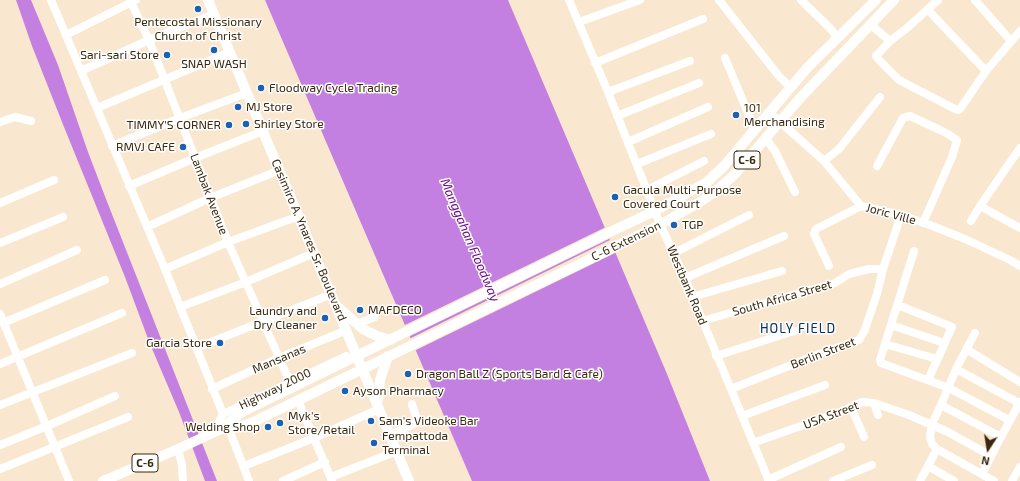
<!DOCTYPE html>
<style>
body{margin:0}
#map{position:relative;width:1020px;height:481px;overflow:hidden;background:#fae7cf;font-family:"Exo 2",sans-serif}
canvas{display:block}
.north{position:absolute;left:968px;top:429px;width:40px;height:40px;-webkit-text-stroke:3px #fff;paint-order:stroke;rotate:192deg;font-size:11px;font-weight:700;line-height:16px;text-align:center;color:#39280d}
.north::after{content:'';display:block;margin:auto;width:14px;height:18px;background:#39280d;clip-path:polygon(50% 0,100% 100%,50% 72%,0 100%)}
</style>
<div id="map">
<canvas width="1020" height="481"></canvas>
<div class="north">N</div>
</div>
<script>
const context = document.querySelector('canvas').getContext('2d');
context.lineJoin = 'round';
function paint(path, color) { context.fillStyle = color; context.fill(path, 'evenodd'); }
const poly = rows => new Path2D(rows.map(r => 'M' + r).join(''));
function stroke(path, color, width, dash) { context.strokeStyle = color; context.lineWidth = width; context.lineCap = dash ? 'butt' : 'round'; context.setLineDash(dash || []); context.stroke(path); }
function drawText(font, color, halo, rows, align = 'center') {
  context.font = font + ' "Exo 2",sans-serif'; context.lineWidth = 3; context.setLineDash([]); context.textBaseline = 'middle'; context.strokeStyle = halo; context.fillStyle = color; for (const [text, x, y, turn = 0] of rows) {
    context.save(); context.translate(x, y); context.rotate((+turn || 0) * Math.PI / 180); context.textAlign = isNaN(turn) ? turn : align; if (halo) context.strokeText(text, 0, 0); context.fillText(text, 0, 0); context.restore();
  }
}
const water = poly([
 [16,0,31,0,58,65,88,152,106,199,217,481,205,481,179,412,150,344,125,277,64,127,32,46],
 [265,0,508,0,667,374,710,481,472,481]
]);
const pier = poly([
 [606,227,611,238,408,337,403,326],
 [612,239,617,252,414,351,409,339]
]);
const minor = poly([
 [51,0,165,269,223,414],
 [130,0,149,40,228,242,292,387],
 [569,0,608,92,660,224,685,278,769,481],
 [719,0,778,75,790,87],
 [801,0,830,28,837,37],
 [938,0,907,28,890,41,876,56,878,59,899,80,955,109,958,110,960,109,986,71,1020,31],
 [975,0,1011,41],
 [928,10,986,71],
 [579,22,640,0],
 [871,25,890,41],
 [66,35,136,0],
 [725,58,755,130],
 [595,63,703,19],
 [81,71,149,40,214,14],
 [608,92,690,61],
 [97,108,230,52],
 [769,112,824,161,861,206,901,215,930,225,965,239,1010,260,1020,266],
 [617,116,699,83],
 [0,122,15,117,31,121],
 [766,139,775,151,795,192],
 [628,142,708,107],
 [112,146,180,118,247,93],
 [824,161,839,149,880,97],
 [637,164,711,134],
 [877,166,903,118,906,117,910,116,938,129,948,134,957,140,952,157,923,223],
 [129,186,195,158,263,131],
 [647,190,704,161],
 [0,203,54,180],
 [980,206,1020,228],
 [971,221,980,206,1020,148],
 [147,227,210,198,280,170],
 [0,243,63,217],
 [914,251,880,360,881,363,949,388,1009,420],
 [674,253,749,215],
 [829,266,814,234,816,229,861,206],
 [165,269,228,242,299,216],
 [685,278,784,236],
 [0,284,77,250],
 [692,297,782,271],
 [898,305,952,327,928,380],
 [180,307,246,282,314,253],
 [0,314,69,481],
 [702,321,835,283,849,274,869,269,883,269],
 [3,323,105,280],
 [357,324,375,317],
 [891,325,944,343],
 [975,333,956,369,941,405,932,424,930,437,932,444,937,449,994,481],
 [885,344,937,359],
 [196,348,332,294],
 [966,349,1020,382],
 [716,356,794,331],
 [0,364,122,313],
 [956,369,1019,403],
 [212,389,279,358,347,330],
 [731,389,819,354,859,340,864,332,877,294,883,269,901,215],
 [298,400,332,481],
 [874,403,878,415],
 [0,405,132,353],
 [941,405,1001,437],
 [851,407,864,437],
 [742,416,825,385],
 [229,429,249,481],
 [213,433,223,414,346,356],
 [390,435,416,423,417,420,412,404],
 [753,443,840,412,862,402,874,403,909,415,948,432,991,456],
 [0,445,47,426,115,396],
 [178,449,182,465,183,481],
 [244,466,314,438,379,409],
 [928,466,954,481],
 [0,469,128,417],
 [982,474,1001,437,1020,402],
 [331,477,397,451],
 [768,480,841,447],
 [283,481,325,462],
 [833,481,872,465],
 [920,481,937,449],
 [1012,481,1020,467]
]);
const major = poly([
 [208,0,409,481],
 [339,308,363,329,377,336,391,340],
 [378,400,380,380,388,356],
 [221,429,229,429,249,424,656,227,700,202,716,191,734,175,801,97,894,0],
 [103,481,178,449,221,429,242,412,610,232,655,211,707,182,724,166,808,67,876,0]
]);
const markers = [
 [198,9,4,"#1c61b1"],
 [214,50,4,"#1c61b1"],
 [167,55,4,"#1c61b1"],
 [261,88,4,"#1c61b1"],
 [238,107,4,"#1c61b1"],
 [736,115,4,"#1c61b1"],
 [246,124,4,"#1c61b1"],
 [229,125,4,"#1c61b1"],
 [183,147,4,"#1c61b1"],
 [615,197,4,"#1c61b1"],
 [674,225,4,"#1c61b1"],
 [360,310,4,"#1c61b1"],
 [325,318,4,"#1c61b1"],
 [220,343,4,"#1c61b1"],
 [408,374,4,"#1c61b1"],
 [345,391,4,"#1c61b1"],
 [371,421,4,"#1c61b1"],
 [280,423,4,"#1c61b1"],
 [268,427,4,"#1c61b1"],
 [374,443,4,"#1c61b1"]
];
const shields = [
 [747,160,26],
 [145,463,26]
];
const shieldNames = [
 ["C-6",747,160],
 ["C-6",145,463]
];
const poiNames = [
 ["Pentecostal Missionary",198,22,"center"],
 ["Church of Christ",198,36,"center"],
 ["Sari-sari Store",159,55,"right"],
 ["SNAP WASH",214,64,"center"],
 ["Floodway Cycle Trading",269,88],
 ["MJ Store",246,107],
 ["101",744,108],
 ["Merchandising",744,122],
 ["Shirley Store",254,124],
 ["TIMMY'S CORNER",221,125,"right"],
 ["RMVJ CAFE",175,147,"right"],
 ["Gacula Multi-Purpose",623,190],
 ["Covered Court",623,204],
 ["TGP",682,225],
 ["MAFDECO",368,310],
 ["Laundry and",317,311,"right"],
 ["Dry Cleaner",317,325,"right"],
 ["Garcia Store",212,343,"right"],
 ["Dragon Ball Z (Sports Bard & Cafe)",416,374],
 ["Ayson Pharmacy",353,391],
 ["Myk's",288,416],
 ["Store/Retail",288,430],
 ["Sam's Videoke Bar",379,421],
 ["Welding Shop",260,427,"right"],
 ["Fempattoda",382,436],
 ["Terminal",382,450]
];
const streetNames = [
 ["Lambak Avenue",209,194,69],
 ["Joric Ville",891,214,15],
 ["Casimiro A. Ynares Sr. Boulevard",309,240,67],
 ["C-6 Extension",626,241,-26],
 ["Westbank Road",687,285,67],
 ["South Africa Street",782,298,-16],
 ["Berlin Street",823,353,-21],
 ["Mansanas",279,359,-23],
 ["Highway 2000",275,389,-26],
 ["USA Street",831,415,-21]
];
const waterNames = [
 ["Manggahan Floodway",470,240,67]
];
const neighbourhoodNames = [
 ["HOLY FIELD",798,329]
];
paint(water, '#c380e0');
paint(pier, '#fae7cf');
stroke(minor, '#fff', 8);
stroke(major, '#fff', 10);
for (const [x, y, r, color] of markers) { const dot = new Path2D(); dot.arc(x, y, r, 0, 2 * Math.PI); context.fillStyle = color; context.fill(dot); stroke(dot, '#fff', 1.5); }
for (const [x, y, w] of shields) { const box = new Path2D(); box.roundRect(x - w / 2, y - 9, w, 18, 3); context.fillStyle = '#fff'; context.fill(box); stroke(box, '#39280d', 1); }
drawText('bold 11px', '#39280d', null, shieldNames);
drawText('12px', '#39280d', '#fff', poiNames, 'left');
drawText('12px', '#39280d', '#fff', streetNames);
drawText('italic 13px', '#690e86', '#fff', waterNames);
context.letterSpacing = '1px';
drawText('13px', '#033062', '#fff', neighbourhoodNames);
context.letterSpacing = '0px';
</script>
